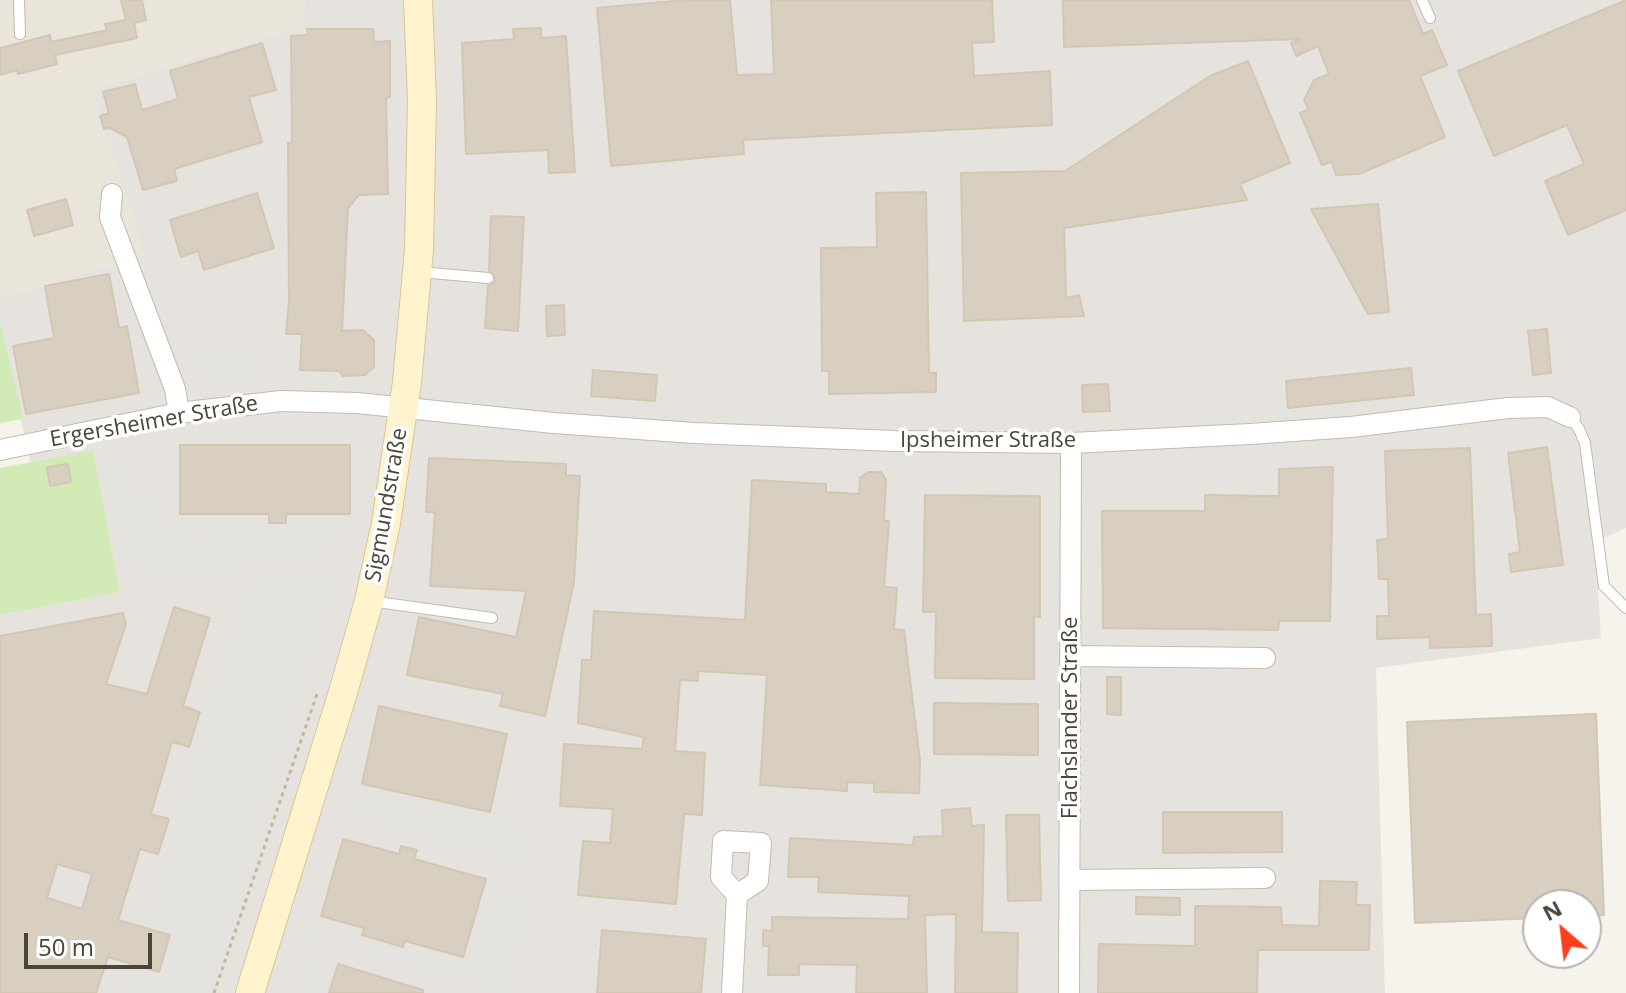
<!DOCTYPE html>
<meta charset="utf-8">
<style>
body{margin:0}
#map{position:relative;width:1626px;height:993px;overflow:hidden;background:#f6f3ec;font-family:"Open Sans",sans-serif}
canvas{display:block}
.north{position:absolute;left:1522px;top:889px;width:80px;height:80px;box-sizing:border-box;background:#fff;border:2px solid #b7b4b0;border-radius:50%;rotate:332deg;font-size:22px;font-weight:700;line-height:32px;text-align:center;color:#4b4439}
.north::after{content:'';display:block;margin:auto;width:28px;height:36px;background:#fc3f1d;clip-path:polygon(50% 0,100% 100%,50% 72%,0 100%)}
.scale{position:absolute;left:24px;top:933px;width:128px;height:36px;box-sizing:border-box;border:4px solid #4b4439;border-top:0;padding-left:10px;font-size:24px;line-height:28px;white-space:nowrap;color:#4b4439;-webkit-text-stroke:6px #fff;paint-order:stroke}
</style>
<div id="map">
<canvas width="1626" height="993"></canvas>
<div class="north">N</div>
<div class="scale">50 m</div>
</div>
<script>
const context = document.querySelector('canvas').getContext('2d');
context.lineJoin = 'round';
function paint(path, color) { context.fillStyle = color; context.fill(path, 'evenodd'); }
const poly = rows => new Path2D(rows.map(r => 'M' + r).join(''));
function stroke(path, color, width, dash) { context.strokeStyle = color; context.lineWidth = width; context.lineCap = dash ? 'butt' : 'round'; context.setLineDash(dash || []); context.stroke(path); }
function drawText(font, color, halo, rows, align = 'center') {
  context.font = font + ' "Open Sans",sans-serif'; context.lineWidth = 7; context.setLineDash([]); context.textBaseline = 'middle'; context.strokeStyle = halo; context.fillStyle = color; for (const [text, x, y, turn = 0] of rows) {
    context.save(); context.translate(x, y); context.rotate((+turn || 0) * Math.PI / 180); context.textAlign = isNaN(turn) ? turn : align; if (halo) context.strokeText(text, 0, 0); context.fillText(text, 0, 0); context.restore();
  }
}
const residential = poly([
 [0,0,306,0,300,27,92,89,144,255,0,298]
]);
const industrial = poly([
 [306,0,1626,0,1626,528,1595,542,1601,638,1376,668,1385,993,0,993,0,615,120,592,93,451,30,462,0,321,0,298,144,255,92,89,300,27]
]);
const green = poly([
 [0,321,23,419,0,423],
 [93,450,120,592,0,615,0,468]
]);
const parking = poly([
 [250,340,262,378,232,386,229,381,222,380,201,387,192,358],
 [134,459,141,499,167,498,172,527,184,525,186,535,263,522,266,533,290,528,293,515,350,515,344,551,160,586,157,572,135,570,122,572,103,464],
 [334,567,337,588,208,993,120,993,244,581],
 [347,783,540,825,531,870,338,816],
 [489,880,531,892,516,993,492,993,304,938,306,930,467,961],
 [304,955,335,964,326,993,292,993]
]);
const building = poly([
 [121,0,142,0,146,20,134,23,137,38,55,55,57,64,18,74,17,70,0,75,0,48,50,35,51,42,107,30,105,24,126,20,121,0],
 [685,0,730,0,737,75,774,74,771,0,992,0,994,42,972,43,974,76,1050,71,1052,125,743,140,744,154,611,166,597,8,685,0],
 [1063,0,1409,0,1423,34,1432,30,1447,65,1420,76,1445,137,1359,174,1336,175,1332,162,1322,165,1300,113,1309,109,1304,100,1314,80,1329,74,1318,46,1296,56,1291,43,1301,39,1064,47,1063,0],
 [1626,0,1626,210,1568,235,1545,181,1584,164,1567,125,1494,156,1458,71,1626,0],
 [541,28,541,38,566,36,575,172,549,173,548,150,466,154,462,43,514,39,513,29,541,28],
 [307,29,373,29,374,42,390,41,390,97,386,98,388,194,359,195,348,208,342,331,363,330,374,340,374,367,365,375,343,376,339,371,300,370,302,334,286,334,289,301,288,143,292,143,291,36,308,35,307,29],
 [262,43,276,90,249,97,262,142,174,169,177,181,143,190,127,137,110,128,104,129,100,116,109,113,103,92,135,84,142,110,178,99,170,71,262,43],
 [1248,61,1290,163,1240,184,1247,200,1064,228,1066,298,1079,295,1084,316,964,321,961,173,1065,171,1210,76,1248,61],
 [926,192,929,373,936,373,936,392,829,394,829,371,822,371,821,248,877,247,876,193,926,192],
 [257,193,274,248,204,270,198,251,181,257,170,220,257,193],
 [66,199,73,225,34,236,27,210,66,199],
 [1378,204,1389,312,1368,314,1311,209,1378,204],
 [491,216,524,217,518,331,485,328,488,286,494,283,496,278,489,270,491,216],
 [109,274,119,328,127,326,139,393,26,414,13,346,54,338,45,286,109,274],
 [564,305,565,335,547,336,546,306,564,305],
 [1547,329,1551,373,1533,375,1528,331,1547,329],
 [1411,368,1414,395,1288,408,1286,381,1411,368],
 [593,370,657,375,655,401,591,396,593,370],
 [1108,384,1110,411,1083,412,1082,385,1108,384],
 [180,445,350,445,350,514,286,514,286,523,269,523,269,514,180,514,180,445],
 [1547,447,1563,565,1511,572,1509,554,1520,552,1508,453,1547,447],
 [1470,448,1476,615,1491,614,1492,646,1430,648,1430,637,1377,639,1377,616,1389,616,1388,579,1379,579,1377,540,1388,539,1385,451,1470,448],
 [429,458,566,464,566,475,580,476,574,582,545,716,500,706,503,694,407,675,419,617,516,637,526,591,430,586,435,512,426,512,429,458],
 [68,464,71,482,50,486,47,467,68,464],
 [1333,467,1330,621,1279,621,1278,630,1103,628,1102,511,1205,511,1205,495,1279,496,1279,469,1333,467],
 [868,472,881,472,886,479,884,521,889,521,884,587,897,588,894,629,904,630,920,761,919,793,874,792,874,783,847,782,847,791,760,785,767,675,698,671,698,681,680,680,675,751,705,753,702,815,684,814,676,904,578,895,583,841,610,843,613,809,560,806,564,744,642,749,644,737,578,723,582,660,591,660,594,611,745,620,752,480,826,484,826,492,859,494,860,478,868,472],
 [925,495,1040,496,1040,617,1034,616,1034,679,935,678,936,612,923,612,925,495],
 [174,607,210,618,183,706,200,712,189,747,172,742,151,814,169,819,158,854,140,849,118,920,170,935,159,972,108,957,96,993,0,993,0,636,123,613,126,624,106,684,147,694,174,607],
 [57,864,92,874,82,909,47,898,57,864],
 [1107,677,1121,677,1121,715,1107,714,1107,677],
 [934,703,1038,704,1038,755,934,754,934,703],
 [379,706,507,734,490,812,362,784,379,706],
 [1596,714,1604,915,1586,916,1586,905,1538,905,1538,918,1415,923,1407,722,1596,714],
 [970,808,972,826,984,825,982,932,1018,933,1017,993,955,993,956,914,925,915,927,993,856,993,857,965,799,964,799,975,768,975,769,946,763,946,763,930,772,931,772,917,908,919,909,896,818,892,819,877,788,877,790,838,913,845,914,837,943,836,942,810,970,808],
 [1163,812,1282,812,1282,852,1163,853,1163,812],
 [1006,815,1039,815,1041,900,1008,901,1006,815],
 [343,839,399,854,401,846,417,850,414,859,486,879,463,957,405,941,403,947,362,935,364,928,321,916,343,839],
 [1320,881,1357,882,1356,905,1370,905,1369,950,1258,950,1257,993,1098,993,1099,944,1195,946,1195,906,1281,907,1282,925,1319,926,1320,881],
 [1136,897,1180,898,1180,915,1136,914,1136,897],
 [602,930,706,939,701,993,597,993,602,930],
 [338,964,423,990,423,993,329,993,338,964]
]);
const path = poly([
 [214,993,317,694]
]);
const lane = poly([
 [19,0,20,34],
 [1422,0,1430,18],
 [420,272,488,278],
 [1570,417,1579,429,1585,443,1604,586,1626,608],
 [370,601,492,618]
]);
const street = poly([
 [112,194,110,217,175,389,179,413],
 [0,450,179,413,281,401,357,403,554,423,694,433,895,441,1071,443,1250,434,1351,427,1508,408,1548,407,1570,417],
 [1071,656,1265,658],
 [1070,880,1265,878],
 [732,993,737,895,721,877,723,841,761,843,758,881,737,895],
 [1069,993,1071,443]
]);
const secondary = poly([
 [250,993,344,689,369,601,386,523,407,382,419,250,422,100,418,0]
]);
const streetNames = [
 ["Ergersheimer Straße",154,422,-10],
 ["Ipsheimer Straße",988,441],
 ["Sigmundstraße",387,505,-80],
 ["Flachslander Straße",1071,718,-90]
];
paint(residential, '#eae5da');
paint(industrial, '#e6e2dd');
paint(green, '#d2eab5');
paint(parking, '#e5e3e0');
paint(building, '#d8cfc1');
stroke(building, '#d3c7b4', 2);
stroke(lane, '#c2bbae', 12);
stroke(street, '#c2bbae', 22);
stroke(secondary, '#d6c79b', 30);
stroke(path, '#c4b79f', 3, [4, 4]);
stroke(lane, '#fff', 10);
stroke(street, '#fff', 20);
stroke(secondary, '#fff3cd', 28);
drawText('22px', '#4b4439', '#fff', streetNames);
</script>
